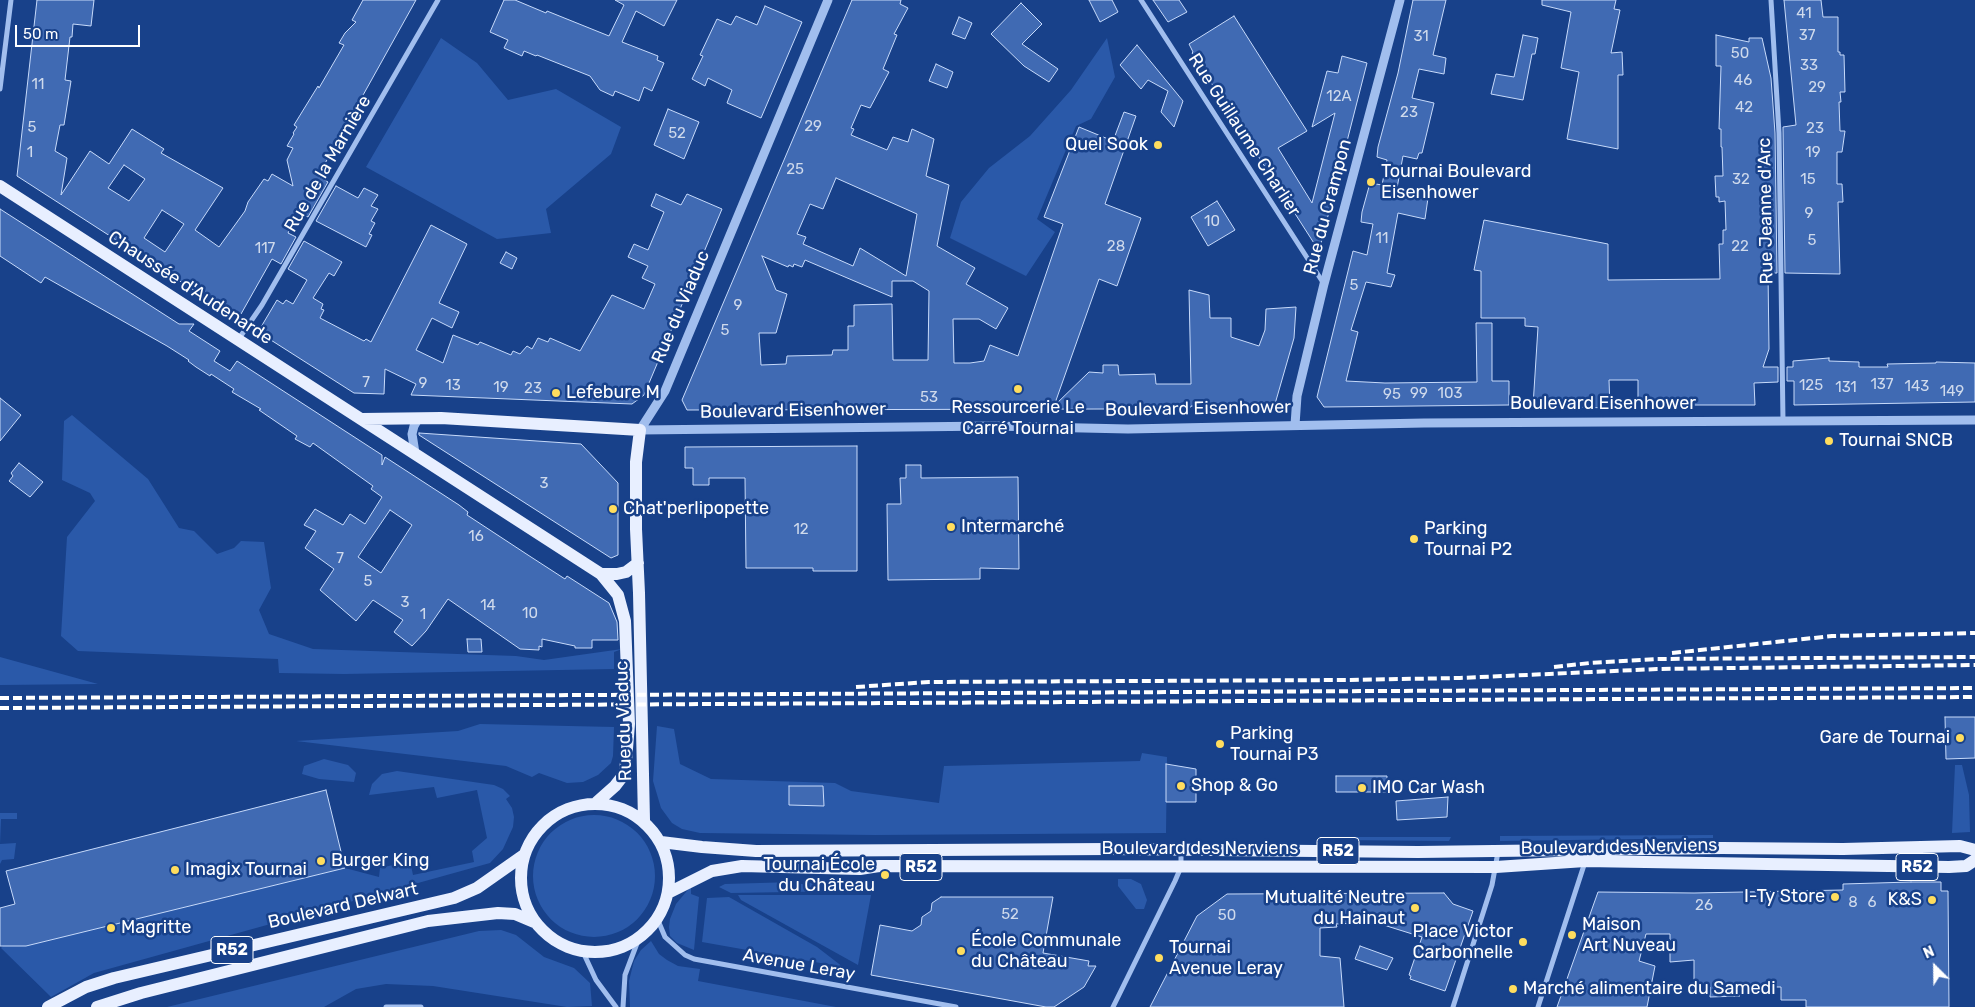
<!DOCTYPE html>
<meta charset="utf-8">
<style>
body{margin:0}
#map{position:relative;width:1975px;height:1007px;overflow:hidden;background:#18418a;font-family:Rubik,sans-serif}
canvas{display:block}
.north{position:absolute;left:1910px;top:942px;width:50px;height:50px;-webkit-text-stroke:4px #18418a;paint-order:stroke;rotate:337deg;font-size:14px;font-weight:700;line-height:20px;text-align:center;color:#fff}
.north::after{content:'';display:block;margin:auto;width:18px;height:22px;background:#fff;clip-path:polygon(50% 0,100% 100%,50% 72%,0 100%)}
.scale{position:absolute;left:15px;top:25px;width:125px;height:22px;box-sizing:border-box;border:2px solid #fff;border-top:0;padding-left:6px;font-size:15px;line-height:18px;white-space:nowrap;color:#fff;-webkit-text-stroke:4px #18418a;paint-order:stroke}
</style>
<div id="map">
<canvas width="1975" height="1007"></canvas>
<div class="north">N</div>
<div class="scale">50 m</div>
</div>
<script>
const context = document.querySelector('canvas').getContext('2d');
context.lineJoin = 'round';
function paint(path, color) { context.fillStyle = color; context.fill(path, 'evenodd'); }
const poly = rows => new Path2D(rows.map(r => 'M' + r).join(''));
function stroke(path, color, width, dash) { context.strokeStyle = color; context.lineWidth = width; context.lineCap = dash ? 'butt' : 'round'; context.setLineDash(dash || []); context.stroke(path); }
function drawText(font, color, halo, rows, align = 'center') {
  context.font = font + ' Rubik,sans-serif'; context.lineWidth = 5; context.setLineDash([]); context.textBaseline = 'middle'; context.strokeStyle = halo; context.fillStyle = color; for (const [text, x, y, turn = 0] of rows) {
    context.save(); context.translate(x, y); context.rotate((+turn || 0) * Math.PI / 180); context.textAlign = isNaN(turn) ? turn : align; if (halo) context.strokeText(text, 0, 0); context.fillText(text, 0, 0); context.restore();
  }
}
const green = poly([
 [441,38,477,63,508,100,556,89,621,127,611,154,546,209,551,233,497,239,366,167],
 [1107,38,1115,77,1091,119,1076,126,1037,219,1055,232,1026,276,950,238,961,202,989,168,1030,136,1071,90],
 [72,415,148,479,179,528,194,531,217,554,234,548,241,541,264,542,271,588,259,610,269,634,313,649,516,656,544,660,622,649,614,652,614,669,344,674,279,673,278,659,78,651,61,636,67,537,95,501,90,493,62,480,64,421],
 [0,657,98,684,0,685],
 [480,724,614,727,613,756,611,763,598,775,583,782,567,783,539,773,532,777,506,766,296,741,458,731],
 [657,726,674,729,680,764,711,779,835,783,851,791,939,803,944,766,1140,761,1142,753,1167,757,1166,833,875,835,700,833,682,829,672,823,661,808,653,781],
 [324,759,348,765,356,773,354,782,319,779,302,774,304,766],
 [1955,765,1962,765,1969,795,1970,832,1952,833],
 [397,771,494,785,503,789,510,796,506,799,512,808,514,817,513,827,503,849,490,863,94,973,51,997,1,948,3,946,26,946,345,868,379,877,380,868,410,861,413,875,474,862,472,851,487,838,477,790,437,798,434,787,369,795,372,784,382,774],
 [0,813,17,813,17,819,1,819,0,844,16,843,14,859,2,860,0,864],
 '533 876a61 61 0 1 1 122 0a61 61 0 1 1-122 0Z',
 [1713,835,1713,838,1500,841,1500,836],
 [1335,837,1451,837,1449,841,1335,840],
 [1118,879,1131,879,1141,884,1147,900,1144,909,1136,909,1118,886],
 [794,882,806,885,808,883,846,883,852,887,851,891,731,893,719,887,725,884],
 [691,886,691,894,699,897,694,950,677,943,670,936,669,927,670,919,676,904],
 [738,895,871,895,858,965,741,900],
 [729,897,817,947,843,967,702,942,707,898],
 [501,930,516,935,544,957,574,968,590,983,592,1006,567,1007,433,986,386,984,356,989,324,1007,167,1007,479,931],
 [651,941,659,954,667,960,678,966,700,969,698,981,836,1007,630,1007,629,981,634,961,641,950]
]);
const building = poly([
 [37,0,94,0,91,26,73,24,72,37,70,37,65,80,71,81,64,125,60,125,55,151,67,158,61,195,90,151,109,164,132,129,164,149,161,153,223,188,195,230,219,247,245,211,248,202,264,179,268,181,272,174,293,186,287,160,293,148,287,146,294,134,293,133,297,127,294,125,318,86,319,88,344,45,339,43,345,33,356,22,352,20,363,0,416,0,318,176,328,182,308,217,298,212,288,233,296,237,281,264,272,259,241,314,234,316,17,176,37,0],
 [124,165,145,179,129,201,108,188,124,165],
 [162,210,184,224,165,252,144,238,162,210],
 [504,0,515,0,546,13,547,11,609,36,624,5,615,0,677,0,664,26,636,11,622,42,658,56,657,60,664,63,652,91,644,87,639,101,615,91,613,96,600,90,590,76,537,55,536,56,524,51,522,56,504,48,508,40,490,32,504,0],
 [852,0,901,0,900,4,908,8,894,34,897,35,883,69,889,72,870,108,861,105,851,128,854,129,851,135,887,150,893,137,908,142,912,129,934,139,926,176,949,185,937,246,975,268,966,284,1008,308,996,329,979,319,953,319,954,363,970,363,984,361,990,345,1018,356,1063,224,1044,217,1079,127,1113,141,1124,112,1136,116,1105,204,1141,218,1117,286,1099,279,1054,406,1089,372,1103,373,1103,365,1118,365,1119,375,1155,374,1156,384,1191,384,1189,290,1209,295,1210,318,1231,318,1231,337,1259,346,1265,330,1266,309,1296,307,1294,338,1275,404,1271,406,1191,406,1191,407,1104,409,687,410,682,400,852,0],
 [836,178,917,214,906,276,860,248,853,266,803,244,806,237,797,234,810,204,823,209,836,178],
 [762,256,788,267,789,265,793,267,794,264,802,267,805,260,892,297,892,281,913,281,929,291,928,360,893,360,892,304,854,305,854,326,848,326,848,350,833,350,832,355,787,356,786,364,761,365,759,333,776,333,787,294,776,290,762,256],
 [1089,0,1112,0,1118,12,1100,22,1089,0],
 [1153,0,1179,0,1187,12,1168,22,1153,0],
 [1413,0,1446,0,1433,55,1446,58,1444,74,1419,69,1412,98,1434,103,1422,153,1419,153,1417,159,1403,156,1397,188,1403,190,1403,194,1428,198,1425,219,1398,213,1387,273,1395,275,1391,287,1366,282,1351,330,1358,332,1346,381,1385,383,1477,382,1476,323,1492,323,1492,381,1509,381,1509,405,1324,407,1317,397,1353,251,1367,255,1373,224,1361,222,1362,212,1370,183,1382,185,1387,160,1377,157,1378,147,1398,73,1413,0],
 [1542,0,1616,0,1614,9,1620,10,1611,53,1622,52,1623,75,1618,75,1618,149,1567,139,1579,72,1561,68,1571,12,1542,5,1542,0],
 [1784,0,1821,0,1823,17,1838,17,1838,52,1840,52,1840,55,1844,55,1845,92,1840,92,1841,102,1839,102,1840,131,1845,131,1842,152,1837,152,1837,184,1842,184,1843,202,1838,202,1840,274,1785,273,1783,127,1796,125,1784,0],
 [1021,3,1042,24,1022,44,1058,69,1049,82,1024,66,991,34,1021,3],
 [765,6,802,22,761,118,727,103,732,90,708,78,705,86,692,79,703,56,700,55,717,19,731,25,736,16,757,25,765,6],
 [1234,16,1307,131,1278,148,1312,203,1335,113,1312,127,1327,71,1338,73,1342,56,1367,63,1319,251,1192,53,1193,52,1189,44,1234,16],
 [959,17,972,23,965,39,952,34,959,17],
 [1523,35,1538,38,1535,54,1532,54,1523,100,1491,94,1496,74,1514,77,1523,35],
 [1716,35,1749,42,1749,38,1762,38,1771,78,1775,133,1777,273,1768,273,1769,349,1763,367,1778,367,1778,382,1754,383,1755,405,1638,405,1638,380,1609,380,1610,408,1533,406,1538,327,1525,326,1525,318,1481,318,1481,271,1474,270,1484,220,1608,244,1608,280,1720,279,1719,244,1723,244,1723,230,1726,230,1725,201,1719,202,1719,197,1716,197,1715,176,1723,176,1722,147,1721,147,1721,129,1719,129,1721,66,1716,66,1716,35],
 [1137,45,1183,101,1174,127,1161,112,1168,91,1148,80,1141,89,1120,65,1137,45],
 [936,64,953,72,947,88,929,81,936,64],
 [668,109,699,122,684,159,654,145,668,109],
 [336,186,358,198,364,188,378,195,371,206,378,209,371,221,375,223,369,234,372,235,366,247,316,221,336,186],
 [656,194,681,205,687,194,722,209,644,395,632,404,411,395,416,384,385,369,384,394,354,393,263,335,261,327,277,300,283,304,286,300,293,304,307,280,288,269,304,241,342,262,334,276,329,273,313,298,323,304,321,309,324,310,320,318,364,341,366,339,371,342,431,225,467,244,439,303,459,312,452,328,432,318,416,350,443,363,453,335,478,345,480,342,511,355,513,351,520,354,527,346,532,349,538,338,548,342,550,338,580,351,612,295,644,309,655,284,642,278,648,266,628,257,634,244,648,250,664,212,651,206,656,194],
 [1217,201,1235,230,1208,246,1191,217,1217,201],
 [0,209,179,324,194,324,189,331,220,351,214,361,230,371,237,361,382,455,382,465,385,457,459,505,468,512,467,515,531,557,565,579,567,576,609,603,617,622,618,640,592,640,592,648,575,648,575,646,542,639,542,647,539,646,539,650,520,649,448,599,426,631,412,646,394,632,403,620,373,600,356,621,320,590,334,569,305,548,316,531,304,525,315,509,343,525,350,514,365,524,382,497,371,489,373,486,313,443,310,447,295,439,297,436,259,410,261,409,232,392,234,389,211,374,210,376,196,367,188,361,189,360,167,346,45,277,41,283,0,256,0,209],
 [390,510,412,525,381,573,358,557,390,510],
 [506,252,517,258,512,269,500,263,506,252],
 [1829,358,1829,361,1859,362,1859,367,1888,367,1887,364,1936,363,1936,362,1975,363,1975,402,1794,405,1794,381,1787,381,1787,367,1793,367,1793,361,1829,358],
 [0,398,21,415,0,441,0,398],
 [419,433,581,444,618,483,618,555,611,558,419,435,419,433],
 [857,446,857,571,813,571,813,568,746,568,745,478,709,478,709,485,693,485,693,468,685,468,685,447,857,446],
 [19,463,43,482,30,497,9,481,13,476,11,473,19,463],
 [906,465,921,465,921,478,1018,477,1019,569,980,568,980,579,888,580,887,504,901,504,900,478,906,478,906,465],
 [467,639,481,639,482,652,468,652,467,639],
 [1945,717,1975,717,1975,758,1946,759,1945,717],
 [1166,764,1196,769,1196,802,1166,802,1166,764],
 [1336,776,1387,776,1387,792,1336,792,1336,776],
 [789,786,823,786,824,806,789,805,789,786],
 [326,790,345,868,26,946,0,946,0,908,15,904,6,871,326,790],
 [1448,797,1447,817,1397,820,1396,801,1448,797],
 [1911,882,1941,882,1941,891,1948,891,1949,1007,1806,1007,1806,1000,1781,1000,1781,987,1740,987,1740,996,1710,997,1710,987,1694,987,1694,960,1670,962,1670,934,1646,934,1639,961,1655,966,1647,1007,1557,1007,1598,892,1694,893,1843,890,1843,884,1911,882],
 [1444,893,1453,904,1473,911,1445,991,1410,979,1411,976,1409,975,1422,937,1374,922,1336,924,1337,927,1320,928,1320,956,1340,958,1344,1007,1150,1007,1197,916,1227,894,1444,893],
 [941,897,1053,897,1043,953,1089,961,1088,966,1096,966,1084,987,1054,1007,1046,1007,871,975,880,925,912,931,921,925,922,917,931,911,932,903,941,897],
 [1360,946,1393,958,1387,970,1355,959,1360,946]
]);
const minor = poly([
 [1141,0,1324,284],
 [1771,0,1779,133,1783,421],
 [0,89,11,0],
 [238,340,262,305,438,0],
 [657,918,665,937,685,955,694,959,956,1007],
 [583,952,596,980,616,1007],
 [386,1007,421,1007],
 [623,1007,625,975,639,938],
 [1113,1007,1175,881,1181,867,1181,851],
 [1453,1007,1492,885,1498,852],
 [1538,1007,1585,862]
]);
const tertiary = poly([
 [1295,425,1297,396,1324,284,1400,0],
 [640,430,994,426,1128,429,1424,423,1975,420],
 [640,430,665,391,828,0],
 [415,453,412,434,414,426,418,419,422,418]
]);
const primary = poly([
 [0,186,601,574,618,595,625,621,629,724,625,773,615,786,597,802],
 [362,419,441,418,640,430,636,462,636,529,639,593,644,820],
 [601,574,617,574,626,572,638,563],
 '521 878a74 74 0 1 1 148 0a74 74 0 1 1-148 0Z',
 [661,842,702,847,756,851,1110,849,1418,852,1722,848,1843,849,1960,846,1975,850],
 [668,893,712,871,742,866,860,869,879,866,1496,867,1585,861,1949,867,1966,866,1975,860],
 [48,1007,86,987,114,978,454,898,477,888,524,855],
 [97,1007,141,993,428,921,498,913,515,914,534,922]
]);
const rail = poly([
 [1672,653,1832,636,1975,633],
 [1554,667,1590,663,1657,659,1975,657],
 [856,687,929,682,1347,680,1460,678,1657,669,1975,665],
 [0,698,1975,688],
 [0,708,1975,697]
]);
const markers = [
 [1158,145,5,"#ffdd5e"],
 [1371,182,5,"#ffdd5e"],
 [1018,389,5,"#ffdd5e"],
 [556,393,5,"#ffdd5e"],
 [1829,441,5,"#ffdd5e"],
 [613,509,5,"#ffdd5e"],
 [951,527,5,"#ffdd5e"],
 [1414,539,5,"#ffdd5e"],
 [1960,738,5,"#ffdd5e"],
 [1220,744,5,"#ffdd5e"],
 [1181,786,5,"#ffdd5e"],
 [1362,788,5,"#ffdd5e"],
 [321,861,5,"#ffdd5e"],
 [175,870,5,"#ffdd5e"],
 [885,875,5,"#ffdd5e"],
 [1835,897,5,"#ffdd5e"],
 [1932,900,5,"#ffdd5e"],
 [1415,908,5,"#ffdd5e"],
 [111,928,5,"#ffdd5e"],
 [1572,935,5,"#ffdd5e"],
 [1523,942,5,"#ffdd5e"],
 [961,951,5,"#ffdd5e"],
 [1159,958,5,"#ffdd5e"],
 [1513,989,5,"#ffdd5e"]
];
const numberNames = [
 ["41",1804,14],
 ["37",1807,36],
 ["31",1421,37],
 ["50",1740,54],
 ["33",1809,66],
 ["46",1743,81],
 ["11",38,85],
 ["29",1817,88],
 ["12A",1339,97],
 ["42",1744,108],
 ["23",1409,113],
 ["29",813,127],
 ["5",32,128],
 ["23",1815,129],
 ["52",677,134],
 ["1",30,153],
 ["19",1813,153],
 ["25",795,170],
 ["32",1741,180],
 ["15",1808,180],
 ["9",1809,214],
 ["10",1212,222],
 ["11",1382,239],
 ["5",1812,241],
 ["28",1116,247],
 ["22",1740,247],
 ["117",265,249],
 ["5",1354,286],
 ["9",738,306],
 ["5",725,331],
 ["7",366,383],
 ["9",423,384],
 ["137",1882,385],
 ["13",453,386],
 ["125",1811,386],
 ["143",1917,387],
 ["19",501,388],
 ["131",1846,388],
 ["23",533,389],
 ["149",1952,392],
 ["99",1419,394],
 ["103",1450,394],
 ["95",1392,395],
 ["53",929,398],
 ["3",544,484],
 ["12",801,530],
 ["16",476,537],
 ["7",340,559],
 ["5",368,582],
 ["3",405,603],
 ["14",488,606],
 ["10",530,614],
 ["1",423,615],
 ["8",1853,903],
 ["6",1872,903],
 ["26",1704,906],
 ["52",1010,915],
 ["50",1227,916]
];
const shields = [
 [1338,851,42],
 [921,867,42],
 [1917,867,42],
 [232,950,42]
];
const shieldNames = [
 ["R52",1338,851],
 ["R52",921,867],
 ["R52",1917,867],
 ["R52",232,950]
];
const streetNames = [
 ["Rue Guillaume Charlier",1244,135,57],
 ["Rue de la Marnière",328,164,-60],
 ["Rue du Crampon",1328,207,-75],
 ["Rue Jeanne d'Arc",1766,211,-91],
 ["Chaussée d'Audenarde",190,288,33],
 ["Rue du Viaduc",681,307,-67],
 ["Boulevard Eisenhower",1603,404],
 ["Boulevard Eisenhower",1198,409,-1],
 ["Boulevard Eisenhower",793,411,-1],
 ["Rue du Viaduc",624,721,-92],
 ["Boulevard des Nerviens",1619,847,-1],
 ["Boulevard des Nerviens",1200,849],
 ["Boulevard Delwart",343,906,-13],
 ["Avenue Leray",799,965,10]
];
const poiNames = [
 ["Quel Sook",1148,145,"right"],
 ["Tournai Boulevard",1381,172],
 ["Eisenhower",1381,193],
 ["Lefebure M",566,393],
 ["Ressourcerie Le",1018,408,"center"],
 ["Carré Tournai",1018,429,"center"],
 ["Tournai SNCB",1839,441],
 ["Chat'perlipopette",623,509],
 ["Intermarché",961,527],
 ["Parking",1424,529],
 ["Tournai P2",1424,550],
 ["Parking",1230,734],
 ["Tournai P3",1230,755],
 ["Gare de Tournai",1950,738,"right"],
 ["Shop & Go",1191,786],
 ["IMO Car Wash",1372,788],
 ["Burger King",331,861],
 ["Tournai École",875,865,"right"],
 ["du Château",875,886,"right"],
 ["Imagix Tournai",185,870],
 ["I-Ty Store",1825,897,"right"],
 ["Mutualité Neutre",1405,898,"right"],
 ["du Hainaut",1405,919,"right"],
 ["K&S",1922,900,"right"],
 ["Maison",1582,925],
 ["Art Nuveau",1582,946],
 ["Magritte",121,928],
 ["Place Victor",1513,932,"right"],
 ["Carbonnelle",1513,953,"right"],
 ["École Communale",971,941],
 ["du Château",971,962],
 ["Tournai",1169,948],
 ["Avenue Leray",1169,969],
 ["Marché alimentaire du Samedi",1523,989]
];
paint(green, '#2a59a9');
paint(building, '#406ab3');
stroke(building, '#c7dafa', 1);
stroke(minor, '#a1beee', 5);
stroke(tertiary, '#a1beee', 9);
stroke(primary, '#e8efff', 12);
stroke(rail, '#fff', 4, [9, 4]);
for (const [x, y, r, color] of markers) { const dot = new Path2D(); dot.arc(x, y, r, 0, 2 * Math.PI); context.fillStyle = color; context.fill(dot); stroke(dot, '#18418a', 2); }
drawText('15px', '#cfdaec', null, numberNames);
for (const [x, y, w] of shields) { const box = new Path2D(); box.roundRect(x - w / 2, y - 13.5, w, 27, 4); context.fillStyle = '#18418a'; context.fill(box); stroke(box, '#fff', 1); }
drawText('bold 16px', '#fff', null, shieldNames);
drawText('18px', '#fff', '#18418a', streetNames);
drawText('18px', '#fff', '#18418a', poiNames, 'left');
</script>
